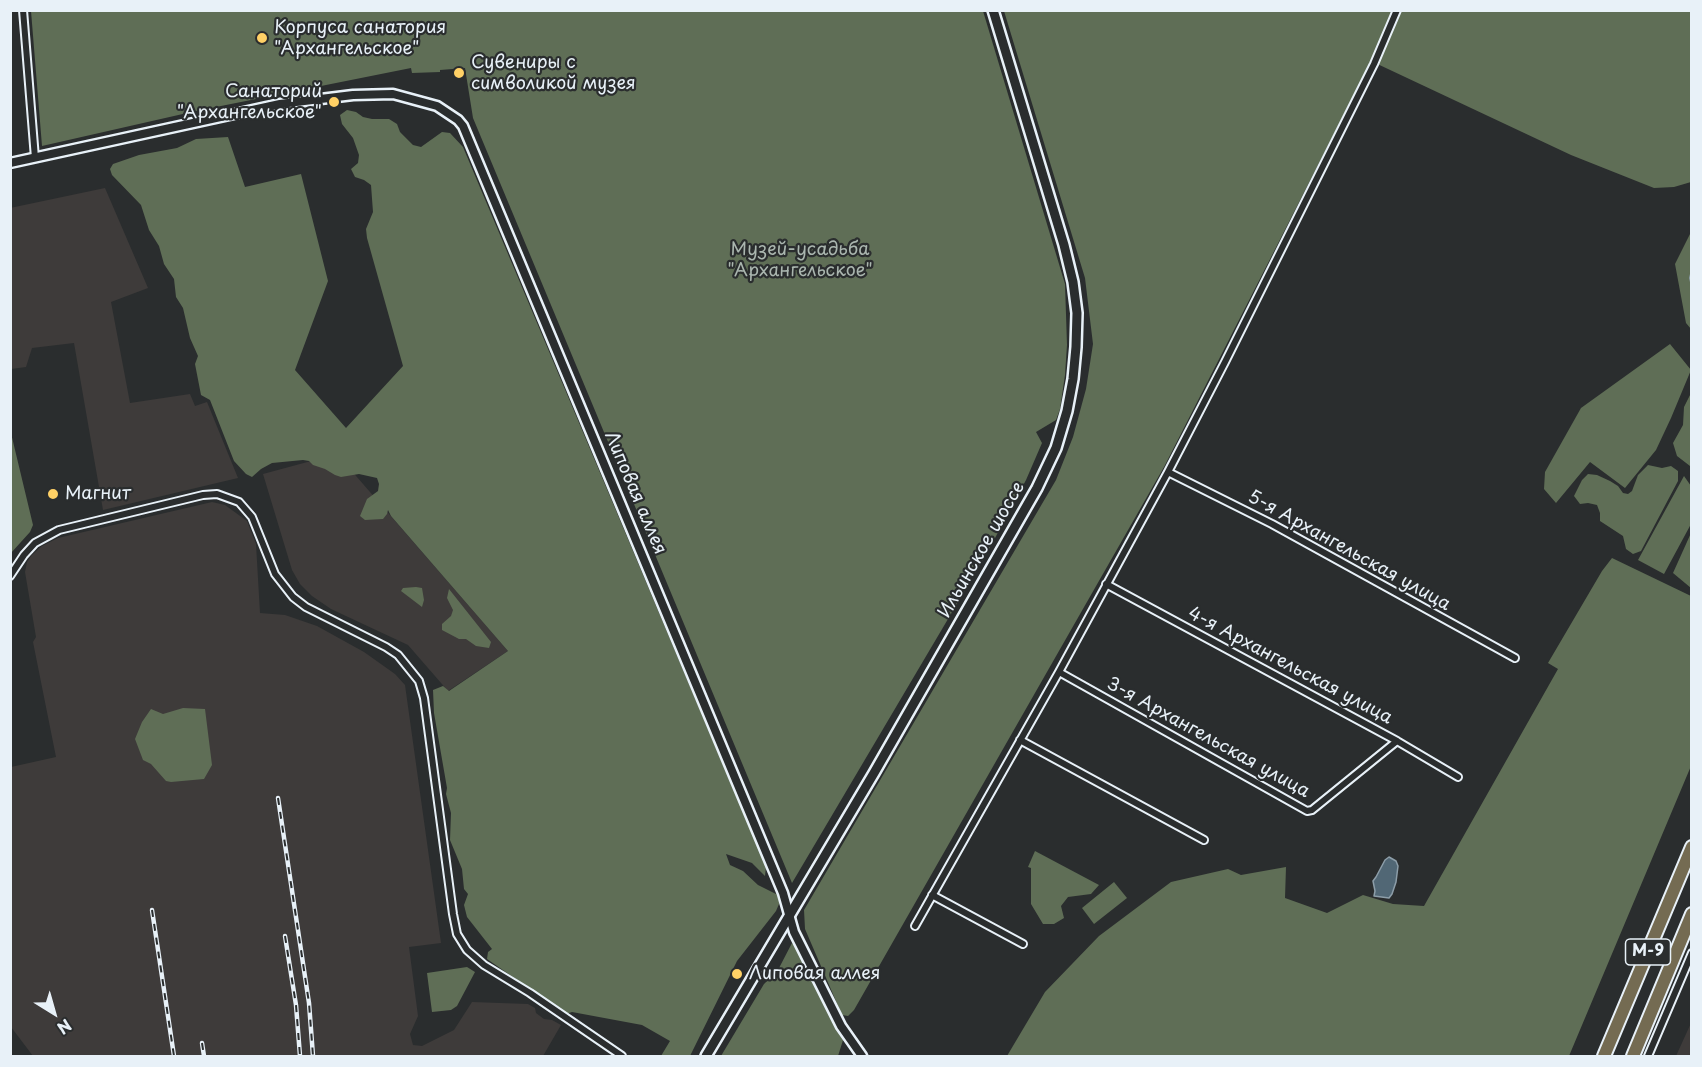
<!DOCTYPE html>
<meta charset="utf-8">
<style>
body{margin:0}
#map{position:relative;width:1702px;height:1067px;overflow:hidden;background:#2a2d2e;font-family:"Playpen Sans",sans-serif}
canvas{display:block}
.frame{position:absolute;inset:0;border:12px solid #e8f1f8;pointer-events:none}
.north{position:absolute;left:24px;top:983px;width:60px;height:60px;-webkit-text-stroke:4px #2a2d2e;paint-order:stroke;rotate:143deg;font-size:16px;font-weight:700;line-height:24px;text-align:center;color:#e8f1f8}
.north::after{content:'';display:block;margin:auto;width:21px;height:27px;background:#e8f1f8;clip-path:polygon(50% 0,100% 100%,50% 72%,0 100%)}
</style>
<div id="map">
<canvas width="1702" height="1067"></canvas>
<div class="frame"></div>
<div class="north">N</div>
</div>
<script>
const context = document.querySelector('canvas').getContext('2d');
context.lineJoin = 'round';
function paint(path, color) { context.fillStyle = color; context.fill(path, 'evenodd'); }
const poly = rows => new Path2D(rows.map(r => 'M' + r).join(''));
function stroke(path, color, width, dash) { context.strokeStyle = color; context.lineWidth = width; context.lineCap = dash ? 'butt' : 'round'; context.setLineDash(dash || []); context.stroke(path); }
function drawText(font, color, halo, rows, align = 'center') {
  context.font = font + ' "Playpen Sans",sans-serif'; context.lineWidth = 4.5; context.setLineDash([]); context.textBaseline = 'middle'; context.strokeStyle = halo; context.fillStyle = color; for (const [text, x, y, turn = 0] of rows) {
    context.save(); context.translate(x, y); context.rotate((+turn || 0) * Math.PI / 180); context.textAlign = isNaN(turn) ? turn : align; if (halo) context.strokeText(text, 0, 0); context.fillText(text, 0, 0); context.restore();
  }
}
const built = poly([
 [105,188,148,288,111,302,130,403,190,394,195,406,207,402,238,478,103,510,74,343,32,348,26,367,11,369,10,208],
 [337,454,508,651,448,691,408,645,331,609,312,596,300,584,292,570,263,474],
 [212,502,225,505,247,521,256,544,260,613,285,615,317,626,364,652,395,674,405,685,441,943,409,947,418,1016,410,1034,413,1045,422,1046,454,1030,472,1002,528,1004,535,1008,536,1013,544,1019,552,1020,561,1025,543,1056,33,1056,11,1027,11,767,56,757,33,642,36,637,25,572,27,562,32,555,42,546,58,538],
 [1691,1023,1691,1056,1676,1056]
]);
const green = poly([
 [31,11,983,11,1065,284,1067,345,1065,375,1060,409,1056,420,1036,432,1042,443,1026,480,987,553,792,883,473,118,465,68,440,70,440,72,412,73,411,68,196,111,42,146],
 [1004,11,1691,11,1691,182,1674,187,1654,188,1571,155,1371,61,1164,467,854,1010,848,1016,842,1015,805,929,804,910,1056,480,1073,437,1086,389,1093,344,1085,278],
 [347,110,356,112,363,117,372,119,389,119,397,124,400,132,413,145,421,147,442,132,450,133,463,147,766,867,765,876,752,863,726,854,730,865,743,871,758,885,782,897,776,911,737,961,690,1056,661,1056,670,1041,642,1025,572,1012,566,1014,487,959,488,952,492,949,467,917,464,905,468,894,464,889,462,869,450,840,451,813,446,794,447,788,434,713,433,690,443,686,449,691,508,651,391,516,388,510,387,514,383,519,365,520,360,516,367,499,378,491,379,484,377,478,359,474,341,477,335,475,325,469,313,465,309,461,303,460,272,463,261,469,252,477,246,474,234,461,210,400,201,395,195,364,198,356,190,338,183,308,176,297,174,279,164,264,159,246,149,230,141,205,112,175,110,169,113,164,139,155,177,148,196,139,228,137,245,187,301,174,328,281,295,370,346,428,403,366,367,238,366,229,373,212,371,185,364,180,355,177,351,169,358,163,359,155,353,138,342,124,340,115],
 [1691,232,1692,329,1691,329,1686,323,1675,264],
 [1670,344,1691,370,1671,418,1656,450,1625,488,1590,462,1556,503,1544,489,1545,472,1581,408],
 [1691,393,1692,466,1690,466,1677,456,1673,443,1683,425,1684,407],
 [10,429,33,525,30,532,11,553],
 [1648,465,1662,468,1671,466,1678,471,1678,481,1641,551,1633,554,1626,549,1623,536,1600,521,1600,513,1597,505,1588,503,1580,504,1574,496,1582,480,1588,474,1597,475,1610,481,1618,486,1623,493,1628,494,1632,491,1638,475],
 [1684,476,1691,486,1691,524,1664,574,1638,560],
 [1691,533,1692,588,1691,588,1673,573],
 [1612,558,1691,596,1691,766,1569,1056,1007,1056,1045,992,1099,936,1171,882,1228,869,1241,875,1286,867,1285,898,1327,913,1363,895,1393,904,1424,906,1558,669,1548,663,1602,571],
 [416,587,422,588,424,600,422,607,401,591,403,588],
 [449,589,491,642,489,648,476,646,466,639,459,639,442,630,442,624,451,616,453,610,447,598],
 [183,708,205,709,212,765,204,779,171,782,166,781,151,764,143,760,135,739,142,722,151,709,163,714],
 [1035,851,1099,885,1091,894,1068,897,1061,906,1064,918,1054,924,1043,924,1031,904,1031,868,1028,867],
 [1114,882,1127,898,1094,924,1082,908],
 [792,943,798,949,823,1001,844,1037,838,1056,721,1056,764,984,778,970],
 [467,967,475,972,457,1006,451,1010,432,1012,427,973]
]);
const water = poly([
 [1389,857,1396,861,1398,866,1396,882,1392,894,1389,898,1374,896,1375,891,1373,881,1376,877,1385,860,1389,857]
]);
const stream = poly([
 [1692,270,1690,278,1692,286]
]);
const minor = poly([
 [23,10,35,158],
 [1168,472,1272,524,1515,658],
 [10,576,24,555,35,543,59,530,203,495,217,494,239,502,252,517,275,574,293,597,306,607,386,647,398,655,419,681,424,698,453,914,457,934,467,950,484,965,530,993,622,1056],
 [1106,584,1397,741,1458,777],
 [1059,672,1307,811,1312,810,1397,741],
 [1020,740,1204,840],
 [932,895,1023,944],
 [915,926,1059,672,1168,472,1225,362,1374,64,1397,10],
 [1648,1056,1692,953]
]);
const tertiary = poly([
 [10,163,280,104,353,95,393,94,437,106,458,120,463,126,783,893,794,932,841,1026,862,1056]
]);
const secondary = poly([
 [706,1056,874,773,1037,488,1056,448,1067,411,1073,379,1076,347,1077,313,1073,282,1064,245,993,10]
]);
const motorway = poly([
 [1604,1056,1692,847],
 [1633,1056,1692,914]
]);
const rail = poly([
 [278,798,309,1003,313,1056],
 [152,910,174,1056],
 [285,936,296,1005,300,1056],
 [202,1043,204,1056]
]);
const markers = [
 [262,38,6,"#ffd166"],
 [459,73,6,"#ffd166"],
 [334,102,6,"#ffd166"],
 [53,494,6,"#ffd166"],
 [737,974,6,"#ffd166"]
];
const shields = [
 [1648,952,45]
];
const shieldNames = [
 ["М-9",1648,952]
];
const poiNames = [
 ["Корпуса санатория",274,28],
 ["\"Архангельское\"",274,49],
 ["Сувениры с",471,63],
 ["символикой музея",471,84],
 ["Санаторий",322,92,"right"],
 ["\"Архангельское\"",322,113,"right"],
 ["Магнит",65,494],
 ["Липовая аллея",749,974]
];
const parkNames = [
 ["Музей-усадьба",800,250],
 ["\"Архангельское\"",800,271]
];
const streetNames = [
 ["Липовая аллея",635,493,67],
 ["Ильинское шоссе",982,550,-60],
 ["5-я Архангельская улица",1349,551,29],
 ["4-я Архангельская улица",1290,666,28],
 ["3-я Архангельская улица",1208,738,29]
];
paint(built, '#3e3b3a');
paint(green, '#5f6e56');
paint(water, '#516775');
stroke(water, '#8d9ea9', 1.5);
stroke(stream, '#8d9ea9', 2);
stroke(minor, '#e8f1f8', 10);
stroke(tertiary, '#e8f1f8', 13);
stroke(secondary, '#e8f1f8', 14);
stroke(motorway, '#e8f1f8', 16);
stroke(minor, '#2a2d2e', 6);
stroke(tertiary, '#2a2d2e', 8);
stroke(secondary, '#2a2d2e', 9);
stroke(motorway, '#746b52', 12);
stroke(rail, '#e8f1f8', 4.5);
stroke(rail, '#2a2d2e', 2, [7]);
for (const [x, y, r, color] of markers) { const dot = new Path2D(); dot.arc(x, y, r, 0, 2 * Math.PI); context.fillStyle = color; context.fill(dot); stroke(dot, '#2a2d2e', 2); }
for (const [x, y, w] of shields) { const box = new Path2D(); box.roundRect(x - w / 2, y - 13, w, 26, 4.5); context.fillStyle = '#2a2d2e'; context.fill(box); stroke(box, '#e8f1f8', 1.5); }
drawText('bold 16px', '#e8f1f8', null, shieldNames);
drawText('18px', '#e8f1f8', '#2a2d2e', poiNames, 'left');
drawText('18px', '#aab6af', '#2a2d2e', parkNames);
drawText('18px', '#e8f1f8', '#2a2d2e', streetNames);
</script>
